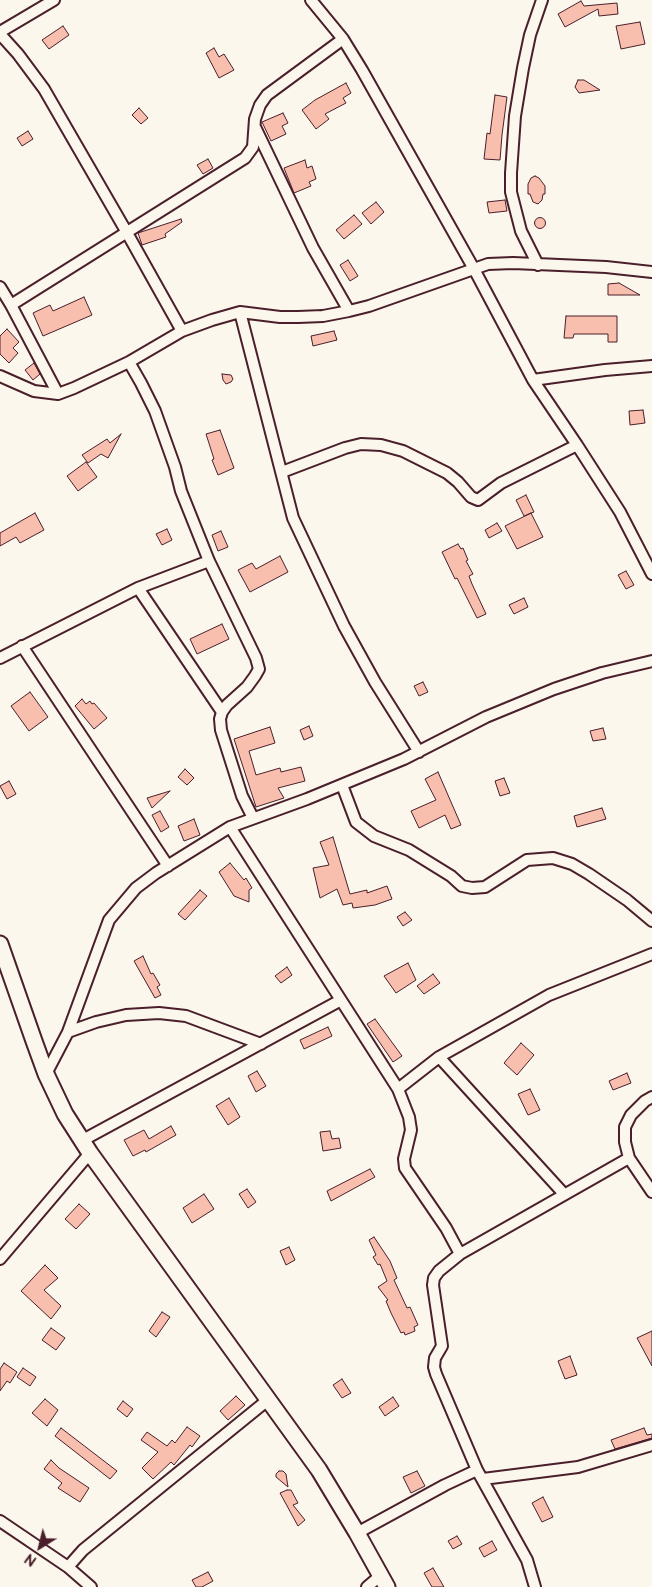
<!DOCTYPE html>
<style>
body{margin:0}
#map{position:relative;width:652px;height:1587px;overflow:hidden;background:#fbf7ec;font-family:"Balsamiq Sans",sans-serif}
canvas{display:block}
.north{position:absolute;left:15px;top:1522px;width:50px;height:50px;-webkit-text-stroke:4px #fbf7ec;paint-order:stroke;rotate:216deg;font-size:14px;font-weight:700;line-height:20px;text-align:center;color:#4a1f2b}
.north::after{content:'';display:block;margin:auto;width:18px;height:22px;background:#4a1f2b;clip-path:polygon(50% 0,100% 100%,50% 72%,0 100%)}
</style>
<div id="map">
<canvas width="652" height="1587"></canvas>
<div class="north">N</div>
</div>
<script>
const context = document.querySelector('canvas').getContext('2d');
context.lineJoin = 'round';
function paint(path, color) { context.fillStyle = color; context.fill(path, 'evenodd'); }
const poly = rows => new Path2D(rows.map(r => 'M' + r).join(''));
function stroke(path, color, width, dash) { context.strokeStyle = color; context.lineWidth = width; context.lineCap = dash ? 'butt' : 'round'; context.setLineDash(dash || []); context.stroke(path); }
const building = poly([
 [581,1,584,6,617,3,618,14,599,16,598,9,565,27,558,14,581,1],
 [640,22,645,44,621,49,616,26,640,22],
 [63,26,69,35,49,49,42,40,63,26],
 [214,48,219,57,224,54,234,70,219,78,206,53,214,48],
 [578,80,584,80,600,90,579,93,575,87,578,80],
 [346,83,351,93,343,98,346,103,325,114,329,119,316,129,302,110,315,100,346,83],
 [495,95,507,97,502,135,500,160,484,159,487,133,490,134,495,95],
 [139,108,148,118,141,124,132,115,139,108],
 [283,113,288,123,282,126,286,134,271,141,262,122,283,113],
 [28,131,33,139,22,146,17,138,28,131],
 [208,159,213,168,203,174,197,165,208,159],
 [305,160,307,168,312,166,316,179,309,182,311,186,294,193,284,168,305,160],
 [535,176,539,178,545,186,545,194,543,194,542,200,538,204,533,202,530,194,528,194,528,184,531,178,535,176],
 [505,200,507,211,489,213,487,202,505,200],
 [376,202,384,212,371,224,362,213,376,202],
 [354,215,362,224,344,239,336,230,354,215],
 '534.5 223a5.5 5.5 0 1 1 11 0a5.5 5.5 0 1 1-11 0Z',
 [181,219,182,222,165,234,166,237,142,245,138,233,181,219],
 [348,260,358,276,350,281,340,265,348,260],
 [619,283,640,295,608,295,608,284,619,283],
 [84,297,92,315,43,336,33,313,50,305,53,311,84,297],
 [566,316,617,316,617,342,608,342,608,334,574,334,573,338,564,338,566,316],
 [7,329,19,342,13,348,18,353,9,363,0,354,0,336,7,329],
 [334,331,337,340,313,346,311,336,334,331],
 [34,363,40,374,33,380,25,370,34,363],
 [222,374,231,375,233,379,231,382,226,384,223,380,222,374],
 [643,410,645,423,630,425,629,411,643,410],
 [220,430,234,468,218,475,212,460,214,459,206,434,220,430],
 [121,434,108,458,101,454,88,463,82,455,107,439,110,443,121,434],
 [86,462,97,477,78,491,67,476,86,462],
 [526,495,534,512,524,516,516,500,526,495],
 [35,513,44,530,20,543,16,537,0,546,0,533,35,513],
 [531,513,543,537,517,549,505,526,531,513],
 [497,523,502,531,489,538,485,530,497,523],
 [167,529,172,540,162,545,156,534,167,529],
 [221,531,228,547,218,551,212,535,221,531],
 [458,544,461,549,463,548,468,560,466,561,473,574,469,576,472,584,486,614,477,618,457,578,455,579,442,552,458,544],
 [280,556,288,572,250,592,238,570,252,563,256,569,280,556],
 [626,571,634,585,626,589,618,575,626,571],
 [524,598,528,607,514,614,509,605,524,598],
 [222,624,229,639,197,654,190,639,222,624],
 [423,682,428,692,419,696,414,686,423,682],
 [30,692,48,717,29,731,11,706,30,692],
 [82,699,86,704,90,701,92,704,94,703,107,718,94,729,75,706,82,699],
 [309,726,313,736,304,740,300,730,309,726],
 [270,727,275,743,249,751,256,775,280,768,281,772,301,767,305,781,278,788,284,798,256,807,234,739,270,727],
 [603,728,606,739,593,741,590,731,603,728],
 [185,769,194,778,187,785,178,777,185,769],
 [438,772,461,825,451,829,445,815,419,828,411,811,436,800,425,779,438,772],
 [504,778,510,793,500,796,495,781,504,778],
 [9,781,16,794,7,799,0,786,9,781],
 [170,791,152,808,147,798,170,791],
 [602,808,606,819,577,827,574,816,602,808],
 [160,811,169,827,161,832,152,815,160,811],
 [194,819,200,835,184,841,178,826,194,819],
 [333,837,350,894,367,890,367,893,387,886,392,899,375,905,353,908,352,903,343,905,337,889,320,898,313,868,329,865,320,842,333,837],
 [230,863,244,880,246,878,252,888,249,890,249,902,234,896,219,872,230,863],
 [200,890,207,896,185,920,178,914,200,890],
 [405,912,412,920,403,926,397,917,405,912],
 [143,956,151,974,153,973,160,985,157,987,161,995,155,998,134,961,143,956],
 [408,963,416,980,396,993,384,976,408,963],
 [287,967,292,975,281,983,275,976,287,967],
 [433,974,440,983,424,994,417,986,433,974],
 [375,1019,402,1056,393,1062,367,1024,375,1019],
 [328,1027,332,1036,304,1049,300,1040,328,1027],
 [521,1043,534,1055,517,1075,504,1063,521,1043],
 [257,1071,266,1086,256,1092,248,1076,257,1071],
 [627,1073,631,1083,613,1090,609,1081,627,1073],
 [530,1089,540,1110,528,1115,518,1094,530,1089],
 [229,1098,240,1117,228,1125,216,1106,229,1098],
 [171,1126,176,1135,146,1152,145,1150,133,1156,124,1140,144,1130,149,1139,171,1126],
 [330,1131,332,1139,339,1138,341,1148,323,1151,320,1132,330,1131],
 [370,1169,375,1177,331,1201,327,1191,370,1169],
 [247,1189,256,1202,248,1208,239,1194,247,1189],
 [204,1194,214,1209,192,1223,183,1208,204,1194],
 [79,1204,90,1214,76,1229,65,1219,79,1204],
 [374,1237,390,1261,397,1278,394,1280,407,1308,410,1307,418,1325,414,1327,415,1331,405,1335,404,1332,401,1333,391,1313,386,1301,388,1300,378,1287,387,1281,380,1264,378,1265,373,1257,376,1255,369,1240,374,1237],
 [289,1247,295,1260,286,1265,280,1251,289,1247],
 [45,1265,58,1278,44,1290,61,1306,51,1319,21,1291,45,1265],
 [162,1312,170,1317,156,1337,149,1331,162,1312],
 [51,1328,65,1338,56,1350,42,1340,51,1328],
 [652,1331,652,1366,637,1338,652,1331],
 [570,1356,577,1375,565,1379,558,1361,570,1356],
 [4,1363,17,1372,10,1383,7,1381,0,1391,0,1369,4,1363],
 [23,1368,36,1377,30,1386,17,1377,23,1368],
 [342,1379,351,1393,342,1398,333,1385,342,1379],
 [236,1396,245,1405,228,1420,220,1411,236,1396],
 [393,1397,399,1406,385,1416,379,1407,393,1397],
 [45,1399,58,1410,47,1426,32,1413,45,1399],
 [123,1401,133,1409,127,1417,117,1409,123,1401],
 [187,1427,200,1436,192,1447,190,1445,174,1465,171,1462,153,1479,142,1468,158,1452,141,1440,147,1432,167,1446,172,1440,175,1443,187,1427],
 [61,1428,117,1471,110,1479,55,1436,61,1428],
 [644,1428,647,1435,652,1434,652,1438,615,1449,611,1440,644,1428],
 [51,1460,59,1468,89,1488,80,1502,58,1488,62,1483,44,1469,51,1460],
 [279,1471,283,1471,286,1474,288,1487,276,1477,276,1474,279,1471],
 [417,1471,425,1486,411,1493,403,1477,417,1471],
 [287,1490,291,1490,298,1503,293,1505,305,1520,298,1526,280,1493,287,1490],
 [543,1497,553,1517,542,1522,532,1503,543,1497],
 [457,1536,462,1544,453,1549,448,1541,457,1536],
 [492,1541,497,1550,484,1557,479,1548,492,1541],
 [433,1568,444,1587,432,1587,424,1573,433,1568],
 [208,1572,213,1581,202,1587,196,1587,192,1580,208,1572]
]);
const street = poly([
 [311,0,343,39,362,70,474,269,533,380,577,445,620,512,652,574],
 [0,32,54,0],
 [0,34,18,54,44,89,126,231,182,331],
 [255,127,313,248,349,311],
 [538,265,521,231,511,192,511,173,515,116,523,68,530,35,542,0],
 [0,287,11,305,58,394],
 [11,305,245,158,253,147,255,119,260,105,267,95,343,39],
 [240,312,293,518,344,626,375,682,419,752],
 [129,362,141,383,155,411,175,467,181,491,209,561,256,658,259,669,255,676,247,687,227,705,222,712,220,719,221,730,242,796,253,818],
 [0,376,34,391,58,394,74,388,129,362,182,331,212,320,240,312,280,317,298,317,323,316,349,311,369,306,488,264,513,263,606,267,652,272],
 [533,380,605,370,652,366],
 [282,472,345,448,361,444,381,445,403,451,447,473,458,482,471,497,478,500,501,483,577,445],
 [138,588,222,712],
 [22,646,168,866],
 [0,658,138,588,209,561],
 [342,785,356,822,374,836,409,850,451,876,462,886,472,888,485,887,527,860,553,858,572,864,589,874,627,900,652,921],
 [230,827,398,1089,409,1117,411,1130,404,1159,405,1168,446,1228,460,1254],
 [68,1032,96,1022,126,1015,159,1013,186,1016,261,1044],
 [439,1057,564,1194],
 [46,1074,68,1032,109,920,136,888,156,873,230,827,307,799,404,759,486,717,554,689,602,673,652,661],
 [398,1089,439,1057,549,995,652,954],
 [83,1140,341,1000],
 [629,1158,625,1142,625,1127,631,1115,645,1101,652,1097],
 [0,1259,90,1153],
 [483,1479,578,1467,652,1445],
 [0,1521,68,1567,91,1587],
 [357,1533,445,1485,477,1470],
 [68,1567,83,1550,269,1399],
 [367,1587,381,1575],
 [535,1587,527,1560,477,1470,436,1374,434,1367,435,1358,442,1346,433,1285,434,1278,439,1271,460,1254,629,1158,652,1192]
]);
const secondary = poly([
 [0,944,34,1041,46,1074,65,1114,90,1153,319,1470,357,1533,387,1587]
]);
paint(building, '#f8bfae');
stroke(building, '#4a1f2b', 1);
stroke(street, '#4a1f2b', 14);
stroke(secondary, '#4a1f2b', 19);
stroke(street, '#fbf7ec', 10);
stroke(secondary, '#fbf7ec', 15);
</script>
